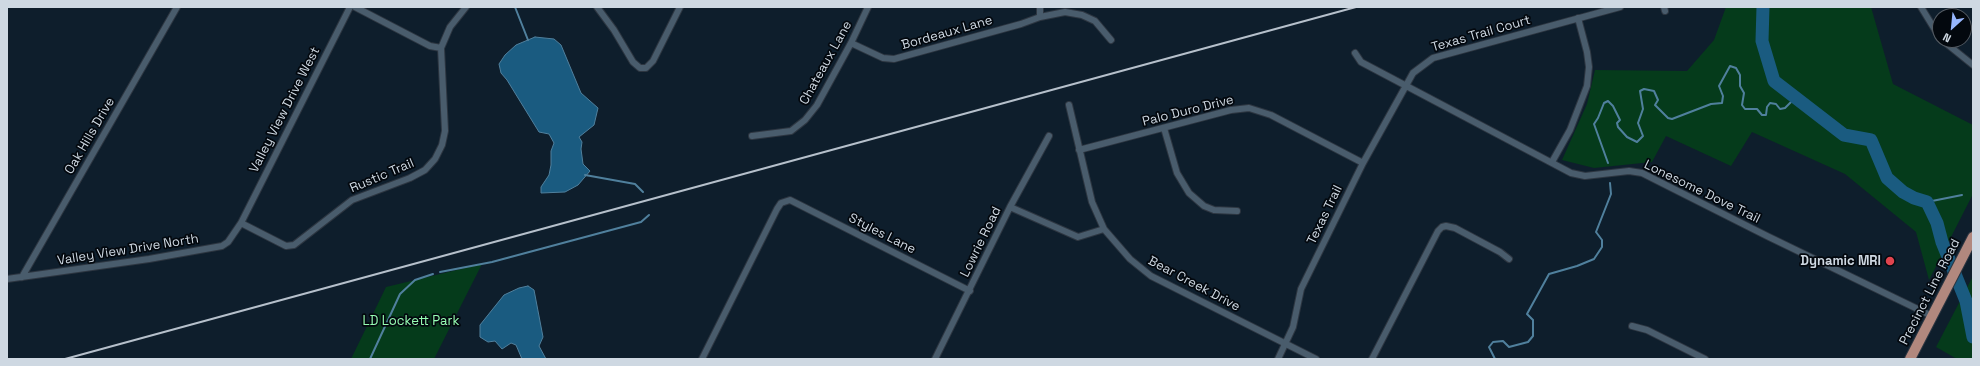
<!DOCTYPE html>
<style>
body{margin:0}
#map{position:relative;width:1980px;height:366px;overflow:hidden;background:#0e1e2c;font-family:"Space Grotesk",sans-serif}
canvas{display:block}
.frame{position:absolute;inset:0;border:8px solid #ced8e2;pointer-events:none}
.north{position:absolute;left:1932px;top:8px;width:40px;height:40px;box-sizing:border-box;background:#03080e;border:1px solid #545b63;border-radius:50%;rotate:207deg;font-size:11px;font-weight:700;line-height:16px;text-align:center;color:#ced8e2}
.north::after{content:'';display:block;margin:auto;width:14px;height:18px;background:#97b6fd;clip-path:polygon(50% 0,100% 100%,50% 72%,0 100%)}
</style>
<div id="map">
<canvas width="1980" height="366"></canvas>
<div class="frame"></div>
<div class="north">N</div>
</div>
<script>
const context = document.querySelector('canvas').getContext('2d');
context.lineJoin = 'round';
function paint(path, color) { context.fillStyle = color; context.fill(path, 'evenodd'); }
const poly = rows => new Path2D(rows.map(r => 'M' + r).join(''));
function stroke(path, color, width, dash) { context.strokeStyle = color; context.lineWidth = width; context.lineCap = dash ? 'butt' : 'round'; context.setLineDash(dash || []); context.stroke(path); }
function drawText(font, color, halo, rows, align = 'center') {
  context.font = font + ' "Space Grotesk",sans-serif'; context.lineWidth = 3.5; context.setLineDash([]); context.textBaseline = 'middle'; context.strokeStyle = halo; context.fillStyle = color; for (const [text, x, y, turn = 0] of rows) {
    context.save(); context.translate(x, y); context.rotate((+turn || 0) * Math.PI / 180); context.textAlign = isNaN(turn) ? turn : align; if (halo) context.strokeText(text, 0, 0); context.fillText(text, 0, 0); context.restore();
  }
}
const green = poly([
 [1726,7,1871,7,1893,84,1973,125,1973,194,1929,280,1916,232,1845,174,1752,132,1731,166,1666,136,1652,162,1594,168,1562,160,1587,104,1595,70,1687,71,1714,40],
 [482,264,434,359,351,359,386,287],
 [1973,276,1973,359,1957,359,1936,347]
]);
const water = poly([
 [535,37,554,39,561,45,581,93,598,108,594,125,579,137,582,142,581,149,583,164,590,171,578,185,565,192,541,193,541,187,549,175,551,165,551,151,554,143,549,134,539,132,507,80,501,73,499,64,505,55,516,45,535,37],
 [528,286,534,290,543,337,539,346,546,359,522,359,516,345,511,343,502,349,495,341,488,342,480,337,480,325,504,295,519,288,528,286]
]);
const stream = poly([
 [515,7,528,40],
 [1608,163,1594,124,1598,118,1604,103,1608,101,1613,106,1620,120,1617,123,1618,127,1627,137,1637,142,1643,136,1638,123,1643,109,1640,91,1644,89,1654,91,1658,100,1655,105,1668,118,1672,119,1711,104,1722,103,1723,96,1719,86,1730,66,1736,68,1740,75,1740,86,1744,93,1742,105,1745,109,1757,109,1762,115,1766,115,1767,107,1770,103,1776,104,1780,109,1785,108,1796,97],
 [585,175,635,184,643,192],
 [1927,202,1962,195],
 [440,272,492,262,641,222,649,215],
 [370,359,400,294,415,280,433,274],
 [1495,359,1489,347,1493,342,1503,341,1509,347,1528,342,1533,336,1533,320,1527,314,1549,274,1577,266,1594,259,1602,247,1602,240,1596,232,1611,194,1610,183]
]);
const river = poly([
 [1763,7,1762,41,1774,81,1844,135,1871,140,1887,178,1903,192,1914,198,1927,202,1937,223,1942,242,1966,301,1973,337]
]);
const street = poly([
 [355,7,430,46,441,48],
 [597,7,614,30,633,62,640,68,646,68,653,61,680,7],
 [1040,7,1040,17],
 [1664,7,1665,11],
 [1921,7,1940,38],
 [1942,40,1973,65],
 [851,43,883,58,894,59,1021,24,1040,17,1065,12,1082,15,1095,21,1111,40],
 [1355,53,1361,62,1571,173,1585,176,1629,171,1642,173,1767,236,1932,316],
 [1069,105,1092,202,1104,229,1130,259,1151,276,1316,359],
 [1164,128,1177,173,1189,193,1204,206,1214,210,1237,211],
 [752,136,791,131,805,120,817,105,851,43,868,7],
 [1079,150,1231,110,1249,108,1271,115,1363,163],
 [1552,162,1570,130,1587,86,1589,67,1587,52,1578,18],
 [1010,207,1078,237,1104,229],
 [241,223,286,246,294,245,352,200,410,178,425,170,435,159,442,145,445,131,441,48,450,27,466,7],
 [22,277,177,7],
 [7,279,149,259,222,246,228,242,241,223,350,7],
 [1632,326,1647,330,1705,359],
 [702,359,777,209,781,203,790,200,970,291],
 [935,359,1010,207,1049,136],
 [1278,359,1293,327,1301,289,1363,163,1413,73,1433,58,1620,7],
 [1372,359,1438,231,1442,227,1446,226,1455,228,1500,252,1509,259]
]);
const primary = poly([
 [1910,359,1973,237]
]);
const rail = poly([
 [65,359,1356,7]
]);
const markers = [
 [1890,261,5,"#e0444e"]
];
const streetNames = [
 ["Bordeaux Lane",947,33,-16],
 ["Texas Trail Court",1481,34,-16],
 ["Chateaux Lane",826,63,-61],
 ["Valley View Drive West",285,110,-63],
 ["Palo Duro Drive",1188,111,-14],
 ["Oak Hills Drive",90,136,-60],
 ["Rustic Trail",382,176,-23],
 ["Lonesome Dove Trail",1702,192,26],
 ["Texas Trail",1325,215,-64],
 ["Styles Lane",882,234,27],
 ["Lowrie Road",981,242,-64],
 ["Valley View Drive North",128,250,-9],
 ["Bear Creek Drive",1194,284,28],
 ["Precinct Line Road",1930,292,-63]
];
const poiNames = [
 ["Dynamic MRI",1881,261]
];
const parkNames = [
 ["LD Lockett Park",411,321]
];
paint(green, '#053b1b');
paint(water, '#1a5b80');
stroke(water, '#50809d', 1);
stroke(stream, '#50809d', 2);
stroke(river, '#1a5b80', 13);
stroke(street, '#2d3641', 8);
stroke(primary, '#2d3641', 12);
stroke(street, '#495c6c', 6);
stroke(primary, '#b1887e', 10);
stroke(rail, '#b6c0cb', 2);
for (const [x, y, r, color] of markers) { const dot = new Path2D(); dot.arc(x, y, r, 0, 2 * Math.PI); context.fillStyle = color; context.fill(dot); stroke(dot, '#03080e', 1.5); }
drawText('13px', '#ced8e2', '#03080e', streetNames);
drawText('bold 13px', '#ced8e2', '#03080e', poiNames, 'right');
drawText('13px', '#97feb4', '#03080e', parkNames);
</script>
